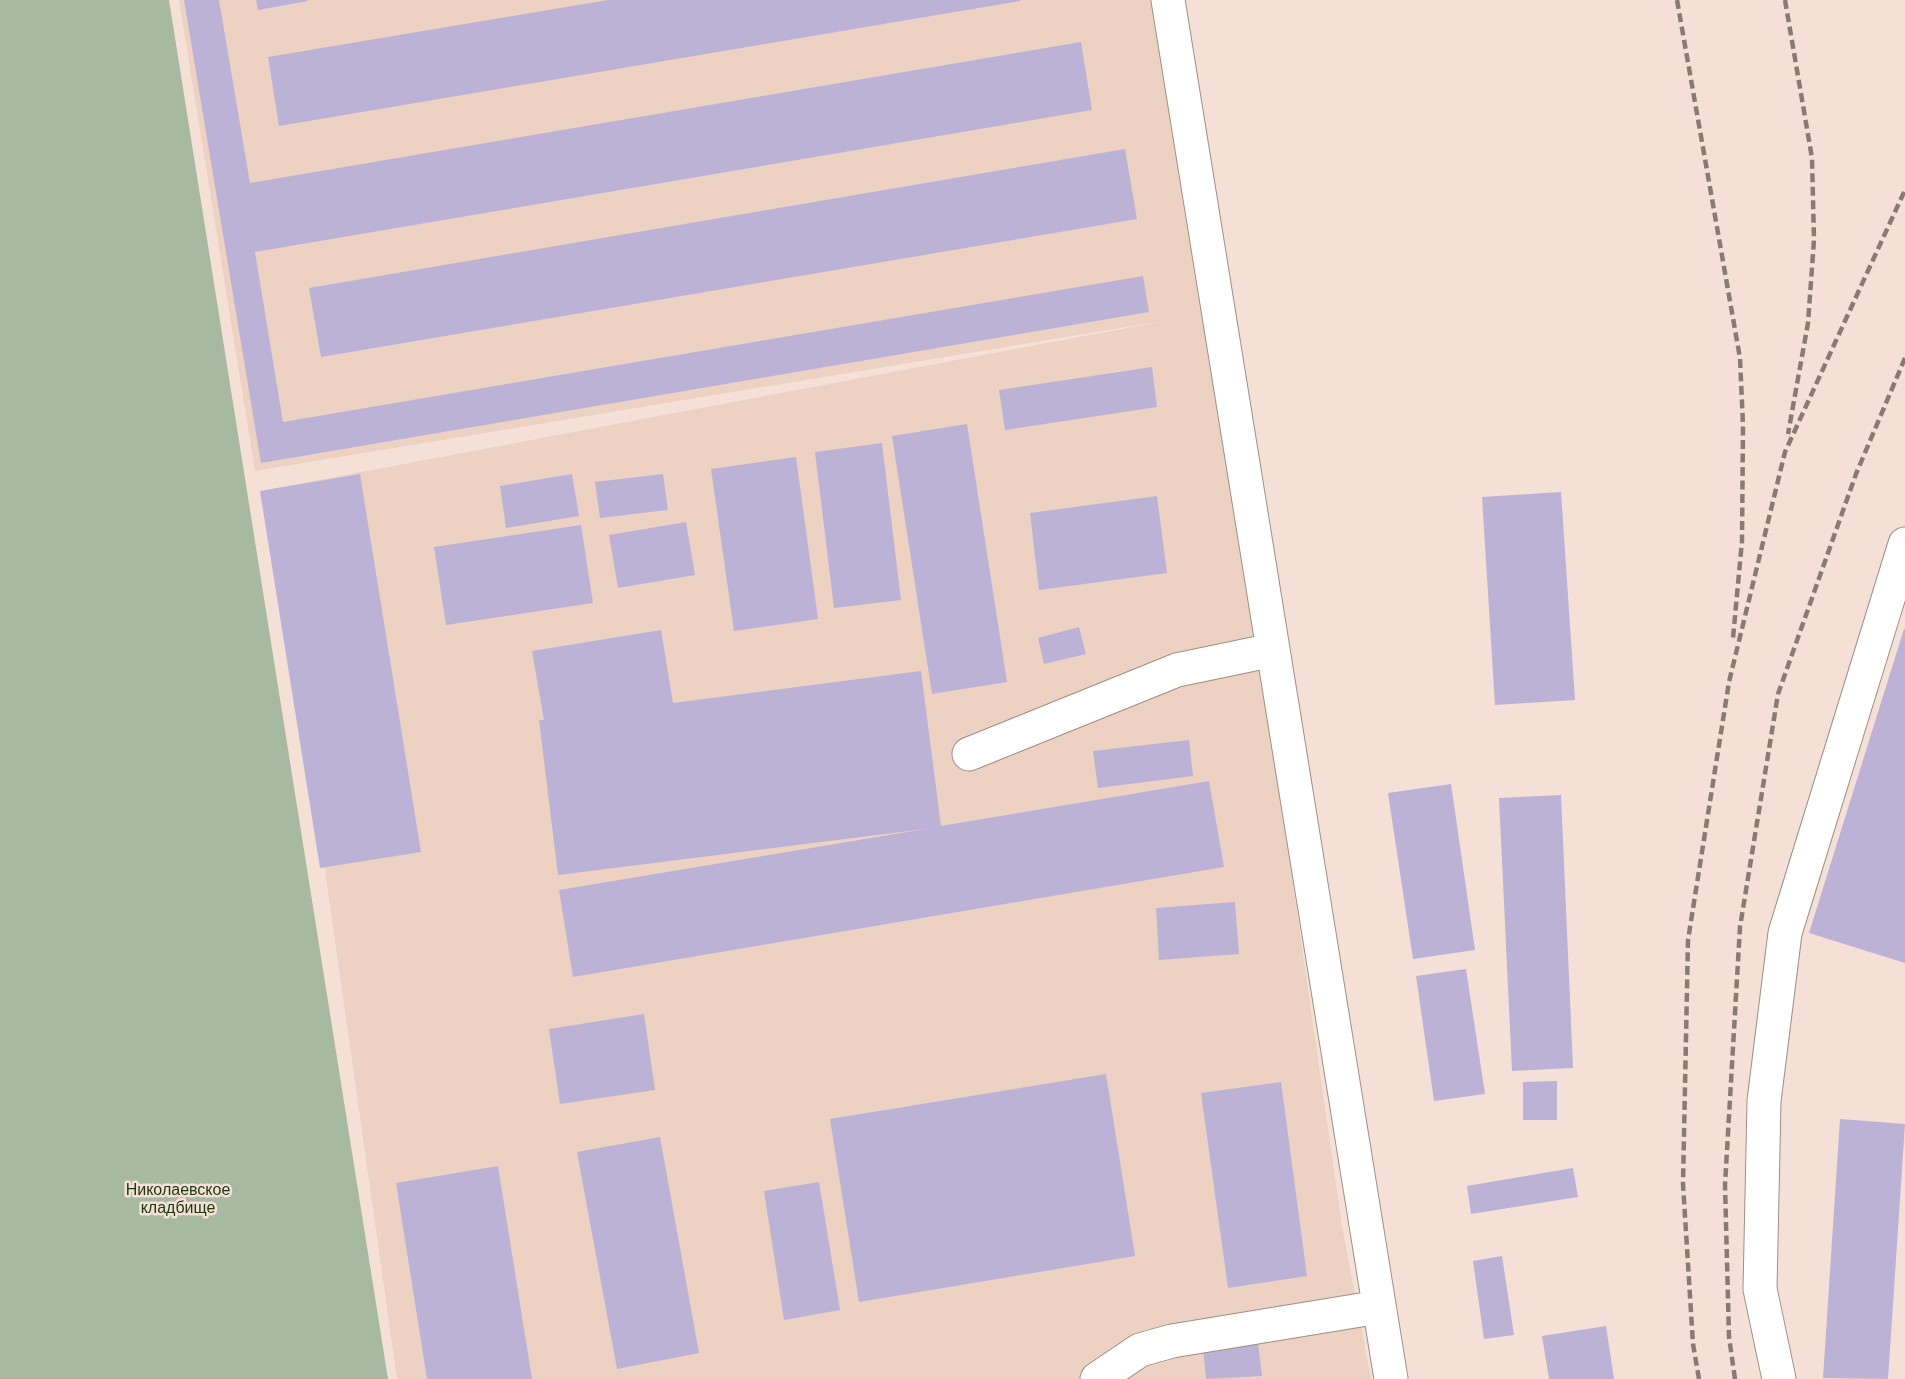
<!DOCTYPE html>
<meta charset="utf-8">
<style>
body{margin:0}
canvas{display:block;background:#f4e0d6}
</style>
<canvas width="1905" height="1379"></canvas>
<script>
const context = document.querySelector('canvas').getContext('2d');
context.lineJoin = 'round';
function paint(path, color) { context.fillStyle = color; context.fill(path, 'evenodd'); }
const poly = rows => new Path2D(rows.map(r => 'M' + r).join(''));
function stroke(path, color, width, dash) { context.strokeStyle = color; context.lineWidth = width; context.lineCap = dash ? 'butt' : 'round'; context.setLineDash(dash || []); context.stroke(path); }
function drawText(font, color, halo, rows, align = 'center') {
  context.font = font + ' Barlow,sans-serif'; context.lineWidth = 5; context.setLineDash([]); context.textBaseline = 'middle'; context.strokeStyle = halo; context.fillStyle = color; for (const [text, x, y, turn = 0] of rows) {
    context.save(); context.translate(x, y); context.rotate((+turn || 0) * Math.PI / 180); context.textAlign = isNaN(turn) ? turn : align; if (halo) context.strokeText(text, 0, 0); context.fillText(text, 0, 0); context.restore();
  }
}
const built = poly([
 [179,0,1156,0,1211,313,1342,1226,1371,1379,397,1379,271,489,1169,320,255,471]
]);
const green = poly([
 [0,0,169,0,388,1379,0,1379]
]);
const building = poly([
 [184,0,219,0,250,183,1081,42,1092,110,255,252,283,422,1143,276,1149,312,261,463],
 [256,0,307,0,308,1,258,10],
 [608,0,1020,0,1020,1,279,126,268,57],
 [1125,149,1137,219,321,357,309,288],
 [1152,367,1157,407,1005,430,999,390],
 [967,424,1007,682,932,694,892,436],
 [882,443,901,600,834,608,815,452],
 [796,457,818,619,734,631,711,469],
 [360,474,421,852,320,868,260,491],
 [572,474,579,516,506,528,500,486],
 [663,474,668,510,600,518,595,482],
 [1561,492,1575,700,1495,705,1482,497],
 [1157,496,1167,573,1039,590,1030,513],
 [686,522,695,575,618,588,609,535],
 [581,525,593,603,446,625,434,547],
 [1079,627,1086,654,1044,664,1038,638],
 [1904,629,1905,629,1905,963,1809,933],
 [661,630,673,703,921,671,941,826,1209,781,1224,867,573,977,559,890,925,829,558,875,539,720,544,720,532,651],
 [1189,740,1193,776,1098,788,1093,751],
 [1451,784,1475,950,1413,959,1388,793],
 [1561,795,1573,1068,1512,1071,1499,798],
 [1235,902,1239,954,1159,960,1156,908],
 [1466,969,1485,1094,1434,1101,1416,976],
 [644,1014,655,1090,560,1104,549,1029],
 [1106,1074,1135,1256,859,1302,830,1119],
 [1557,1081,1557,1120,1523,1120,1523,1082],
 [1281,1082,1307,1276,1228,1288,1201,1093],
 [1840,1119,1905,1124,1888,1379,1823,1378],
 [660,1137,699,1353,617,1369,577,1152],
 [498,1166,532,1379,427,1379,396,1183],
 [1573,1168,1578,1197,1471,1214,1467,1186],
 [819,1182,840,1310,784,1320,764,1191],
 [1502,1256,1514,1335,1484,1339,1473,1261],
 [1606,1326,1614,1379,1549,1379,1542,1336],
 [1257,1333,1262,1376,1206,1379,1202,1338]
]);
const minor = poly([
 [1168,0,1391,1379],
 [969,754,1177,670,1273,650],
 [1097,1379,1140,1350,1172,1341,1379,1307],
 [1779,1379,1760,1289,1764,1101,1785,933,1905,544]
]);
const rail = poly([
 [1677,0,1740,358,1743,425,1742,541,1733,638],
 [1785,0,1812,158,1814,240,1808,323,1788,434],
 [1699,1379,1693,1344,1683,1184,1688,940,1729,682,1785,452,1905,190],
 [1735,1379,1729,1337,1725,1185,1740,927,1778,694,1856,474,1905,358]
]);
const parkNames = [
 ["Николаевское",178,1190],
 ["кладбище",178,1208]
];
paint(built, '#edd2c4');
paint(green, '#a7b8a3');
paint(building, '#bbb2d6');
stroke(minor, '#a08d84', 35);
stroke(minor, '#fff', 33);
stroke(rail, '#887b74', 4.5, [9, 4.5]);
drawText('16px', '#17390c', '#f4e0d6', parkNames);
</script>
